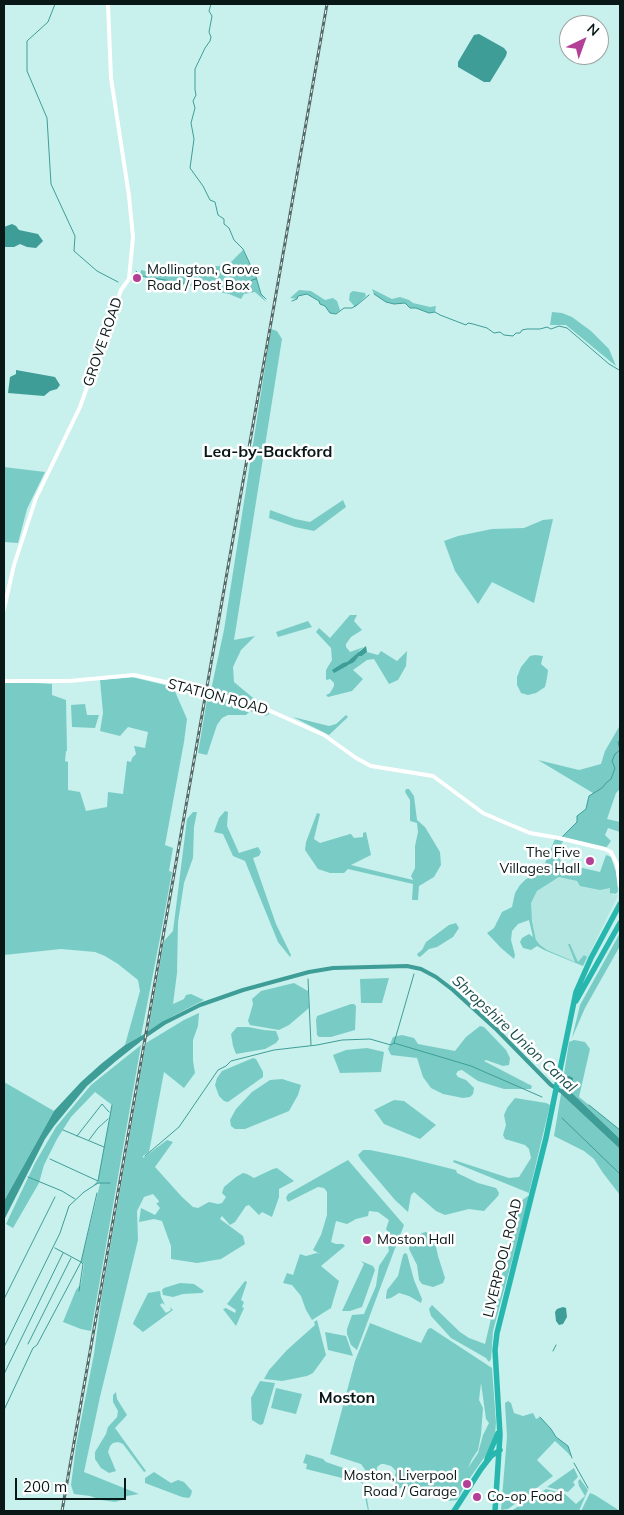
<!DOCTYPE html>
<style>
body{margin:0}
#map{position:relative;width:624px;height:1515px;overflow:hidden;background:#c8f0ec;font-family:Mulish,sans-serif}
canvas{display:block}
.frame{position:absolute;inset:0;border:5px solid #091817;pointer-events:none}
.north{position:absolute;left:559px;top:15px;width:50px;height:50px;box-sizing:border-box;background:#fff;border:1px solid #9da3a2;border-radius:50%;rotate:42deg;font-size:14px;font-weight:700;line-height:20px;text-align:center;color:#091817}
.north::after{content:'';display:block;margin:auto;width:18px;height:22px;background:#b43f96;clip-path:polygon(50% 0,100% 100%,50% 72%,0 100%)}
.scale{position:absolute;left:15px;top:1478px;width:111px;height:22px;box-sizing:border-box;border:2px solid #091817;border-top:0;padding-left:6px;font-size:15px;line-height:18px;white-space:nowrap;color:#091817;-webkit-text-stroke:4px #fff;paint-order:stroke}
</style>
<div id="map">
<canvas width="624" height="1515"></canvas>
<div class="frame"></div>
<div class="north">N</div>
<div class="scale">200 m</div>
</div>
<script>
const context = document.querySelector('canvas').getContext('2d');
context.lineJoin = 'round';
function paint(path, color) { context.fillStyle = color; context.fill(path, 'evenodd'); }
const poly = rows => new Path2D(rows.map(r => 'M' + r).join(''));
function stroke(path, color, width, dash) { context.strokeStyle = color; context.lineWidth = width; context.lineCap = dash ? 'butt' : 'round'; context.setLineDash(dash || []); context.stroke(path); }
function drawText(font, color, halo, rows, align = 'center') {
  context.font = font + ' Mulish,sans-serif'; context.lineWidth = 5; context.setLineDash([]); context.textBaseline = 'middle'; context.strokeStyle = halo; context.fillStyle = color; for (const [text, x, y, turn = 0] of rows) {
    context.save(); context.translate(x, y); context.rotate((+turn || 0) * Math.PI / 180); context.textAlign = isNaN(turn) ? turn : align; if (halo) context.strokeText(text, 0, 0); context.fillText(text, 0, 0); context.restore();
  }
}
const built = poly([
 [559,877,611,888,613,895,618,895,584,965,577,963,543,949,537,944,531,914,531,903,537,891]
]);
const green = poly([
 [243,250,256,277,261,294,266,302,255,292,244,294,241,299,229,294,140,276,141,270,159,274,172,269,219,266,231,262],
 [372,289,392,299,400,297,409,300,413,303,430,307,436,306,435,312,429,313,416,308,410,308,405,303,394,304,386,302,374,294],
 [299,290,311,291,325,300,333,298,337,301,340,310,336,314,330,313,325,306,320,304,318,300,307,294,298,296,297,299,290,298],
 [353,291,365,293,366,296,355,307,349,300,350,293],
 [552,312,562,313,572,317,591,331,609,349,616,366,566,325,550,325],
 [271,329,277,331,282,339,234,640,255,636,241,650,233,667,234,682,264,707,211,690,224,630],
 [4,467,45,472,27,509,18,543,4,542],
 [343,500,346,507,314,531,295,527,269,518,270,510,295,519,310,522],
 [553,519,534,603,492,582,478,604,455,571,444,541,458,536,492,529,524,528,543,520],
 [350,615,357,615,354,621,362,630,351,637,346,644,346,647,350,652,364,647,359,651,359,654,347,662,348,666,359,656,362,656,367,652,378,655,381,651,397,661,407,651,406,666,398,680,389,684,374,659,367,660,353,670,363,679,352,691,328,697,326,695,330,693,334,686,334,683,330,679,326,680,326,670,332,660,331,648,316,632,319,628,330,638],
 [308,621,312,627,278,637,276,632],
 [535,655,543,656,541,664,548,670,547,678,545,687,536,693,528,695,521,693,517,685,517,677,521,667,530,656],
 [132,677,173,687,187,719,184,742,165,845,173,848,169,871,172,872,160,938,141,1036,125,1045,140,991,138,980,118,964,105,956,95,952,61,949,4,955,4,683,36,683,52,684,52,695,66,700,67,751,66,751,65,761,68,762,68,790,80,792,86,811,107,807,108,792,123,794,127,761,131,762,132,758,136,754,134,746,145,748,148,732,128,727,120,736,100,731,103,713,100,680],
 [208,694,255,707,269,712,269,714,266,716,250,711,246,715,228,715,222,718,217,725,207,755,198,753],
 [85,704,87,715,99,715,95,728,72,727,71,705],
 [346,715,348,717,329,735,293,717,329,726,336,724],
 [620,721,620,789,616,793,607,819,620,822,620,832,608,828,605,835,611,841,606,848,562,837,577,822,577,816,586,809,589,796,593,793,538,760,579,770,601,764,605,751,619,727],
 [406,789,409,789,414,796,417,820,425,827,440,852,441,865,434,877,419,886,418,900,412,900,413,884,348,869,344,873,330,873,318,869,305,850,306,842,317,813,320,814,314,839,320,843,350,834,351,834,354,838,363,837,363,833,366,832,371,855,351,865,413,880,411,876,415,868,415,846,418,832,417,823,410,821,410,800,405,792],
 [225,811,228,812,227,826,239,853,258,847,261,852,259,856,253,858,276,924,291,955,290,957,278,942,245,861,233,856,223,834,214,832,219,818],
 [193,812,197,812,194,827,193,858,184,883,178,922,177,973,173,1004,184,999,186,995,191,994,204,1000,173,1016,148,1032,164,941,173,931,187,819],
 [555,839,563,841,556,855,564,864,565,871,572,871,574,866,600,872,606,855,611,857,616,872,618,891,616,894,610,893,610,888,600,890,580,886,577,881,559,877,537,891,531,903,532,921,536,940,540,945,547,950,575,962,568,944,570,944,578,962,584,955,587,957,583,966,544,950,537,946,531,950,523,948,520,942,522,938,529,934,533,937,529,920,518,924,512,931,511,940,515,955,514,959,501,948,487,933,494,928,502,912,512,907,515,893,520,885,526,879,553,867,545,863],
 [456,923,459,928,453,937,437,947,429,949,420,957,418,956,417,954,422,950,426,942,449,925],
 [620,933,620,946,585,1008,572,1038,580,1005],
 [389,978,382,1003,361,1003,360,979],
 [294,983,308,991,309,1008,289,1025,279,1030,250,1025,248,1021,253,1004,252,999,261,991],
 [351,1004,354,1004,356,1006,355,1030,331,1037,319,1037,317,1035,316,1020,317,1016],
 [199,1013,198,1026,193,1040,193,1061,195,1073,184,1088,164,1072,149,1152,143,1156,143,1158,167,1140,173,1142,155,1167,182,1197,193,1207,198,1208,209,1202,218,1204,222,1203,226,1197,222,1193,224,1187,236,1177,243,1173,247,1174,254,1178,273,1169,277,1168,294,1181,279,1189,279,1197,272,1217,262,1212,259,1215,249,1205,246,1206,235,1222,230,1225,222,1216,220,1219,243,1236,245,1244,221,1259,197,1263,171,1259,171,1246,162,1221,154,1219,139,1222,141,1208,155,1215,160,1208,156,1203,158,1203,159,1201,153,1194,144,1197,137,1211,138,1240,100,1397,84,1472,139,1494,127,1496,122,1500,115,1502,101,1500,90,1496,74,1494,71,1485,76,1446,94,1354,102,1294,146,1043,184,1020],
 [480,1026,484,1027,506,1050,510,1058,509,1065,503,1066,486,1060,484,1061,532,1086,531,1089,504,1089,478,1081,462,1070,458,1071,456,1074,458,1077,466,1080,474,1088,473,1094,470,1097,463,1098,443,1094,431,1088,423,1077,417,1058,391,1055,388,1049,393,1037,402,1035,414,1038,418,1044,455,1051,466,1037],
 [237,1027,248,1027,264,1030,276,1031,279,1039,276,1043,265,1049,236,1054,233,1046,231,1034],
 [574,1040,585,1042,590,1049,579,1097,620,1130,620,1139,572,1093,572,1077,570,1076,565,1078,563,1080,569,1042],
 [141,1045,91,1331,81,1329,63,1322,76,1290,81,1284,84,1264,81,1262,100,1184,99,1183,93,1186,98,1180,112,1105,95,1092,71,1117,57,1139,44,1165,39,1183,13,1228,6,1224,35,1163,56,1127,91,1085],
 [367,1048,384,1052,381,1072,340,1073,333,1055,346,1050],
 [253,1058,256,1059,263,1072,263,1077,228,1102,224,1101,219,1096,215,1085,217,1078,222,1071],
 [282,1079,301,1085,298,1095,289,1111,245,1129,235,1129,231,1126,230,1120,236,1109,252,1092,270,1080],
 [4,1082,54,1111,4,1201],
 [561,1094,620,1149,620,1195,603,1173,594,1159,584,1151,554,1136],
 [515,1098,546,1103,550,1105,529,1193,453,1162,454,1160,509,1178,519,1177,531,1158,529,1149,525,1145,505,1139,503,1135,506,1125,504,1115,507,1108],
 [394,1100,404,1101,436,1125,420,1139,384,1124,374,1110],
 [363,1150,370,1150,404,1157,456,1170,457,1173,478,1183,496,1188,499,1193,498,1196,484,1211,469,1209,445,1215,436,1211,414,1192,411,1195,408,1212,395,1200,361,1160,358,1155],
 [348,1160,404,1225,398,1241,388,1237,389,1234,386,1229,389,1220,378,1212,369,1211,368,1216,356,1219,347,1224,336,1221,331,1242,336,1244,343,1244,345,1246,321,1266,339,1281,331,1308,312,1320,306,1310,301,1296,292,1285,283,1283,287,1273,293,1275,300,1254,306,1256,317,1253,320,1254,313,1250,321,1235,327,1215,327,1192,324,1188,318,1187,288,1202,286,1198,288,1194],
 [528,1196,529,1197,493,1331,491,1359,489,1362,486,1358,451,1338,431,1316,429,1309,432,1305,460,1332,469,1338,485,1344,493,1310,498,1301,501,1278,511,1247,514,1218,521,1201],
 [426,1232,434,1237,438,1256,445,1278,443,1283,433,1287,422,1284,419,1280,417,1265,409,1249,410,1244,416,1238,422,1233],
 [390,1240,397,1243,357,1350,351,1345,347,1334,347,1329,352,1315,364,1314,376,1286,379,1266,389,1251,387,1242],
 [405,1253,407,1254,414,1280,422,1299,421,1303,409,1296,399,1293,391,1298,386,1299,386,1297,387,1290,398,1276,403,1255],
 [361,1261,373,1266,375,1270,362,1307,350,1311,342,1311,364,1264],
 [245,1281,247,1282,241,1300,244,1302,242,1307,244,1308,236,1326,223,1309,226,1308,235,1313,236,1310,227,1304],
 [180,1283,194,1284,204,1291,202,1293,183,1294,173,1297,163,1295,162,1290,164,1288],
 [160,1291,161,1297,165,1305,162,1303,160,1305,166,1313,171,1310,170,1307,173,1310,143,1332,133,1324,134,1321,148,1293],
 [317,1320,326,1355,313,1373,307,1376,282,1381,264,1379,269,1370,287,1350,315,1325,314,1322],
 [370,1323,421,1343,428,1329,431,1328,492,1368,496,1423,495,1434,486,1455,465,1485,457,1500,448,1501,396,1487,393,1484,396,1471,391,1466,384,1464,381,1464,377,1467,377,1474,373,1473,373,1476,375,1477,376,1474,375,1479,373,1481,361,1464,330,1454,355,1361],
 [481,1383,486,1419,489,1423,483,1435,478,1453,468,1468,472,1459,478,1450,481,1435,483,1408,479,1400],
 [325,1332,346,1336,353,1356,328,1350],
 [260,1381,275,1383,263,1424,260,1425,252,1420,251,1398],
 [276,1388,302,1394,296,1414,271,1408],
 [116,1392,117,1399,127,1415,115,1428,146,1471,144,1472,123,1444,118,1442,113,1443,110,1446,108,1452,116,1471,109,1473,101,1468,95,1459,95,1452,106,1434,108,1427,117,1417,118,1411,113,1402,113,1395],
 [508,1401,511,1403,514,1413,523,1416,533,1413,536,1419,540,1417,551,1429,556,1437,568,1446,571,1456,570,1456,568,1453,555,1441,537,1460,553,1476,508,1509,501,1510,507,1437,505,1403],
 [306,1454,323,1459,326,1462,355,1472,365,1486,369,1511,368,1511,362,1483,306,1469,307,1464,303,1463],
 [574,1468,578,1477,573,1482,575,1485,568,1492,547,1487],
 [154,1472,171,1483,178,1480,184,1482,192,1491,191,1495,189,1498,182,1497,145,1483,145,1478],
 [580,1479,588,1490,579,1511,511,1511,546,1489,565,1494,576,1504,585,1496,579,1486,578,1481],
 [590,1493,595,1495,620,1511,581,1511]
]);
const water = poly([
 [479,34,504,48,507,52,506,56,490,82,484,82,458,67,458,62,474,35],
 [12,224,16,226,19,230,38,234,43,241,36,248,27,247,20,244,14,247,4,247,4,227],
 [16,370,55,377,60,385,57,389,50,391,44,396,8,393,10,377,16,374],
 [366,646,367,652,362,656,359,656,354,662,334,673,332,670,343,663,347,662],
 [141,1036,140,1042,116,1061,87,1086,54,1126,45,1139,4,1220,4,1201,54,1111,81,1082,101,1064,125,1045],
 [566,1076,570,1076,573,1078,572,1093,620,1139,620,1149,561,1094,563,1080],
 [563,1307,566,1308,567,1317,563,1324,559,1325,556,1321,555,1312,557,1309]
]);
const stream = poly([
 [55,4,48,22,27,41,27,71,47,118,51,184,75,236,74,251,97,271,118,282],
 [211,4,209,11,212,16,209,32,211,37,210,41,205,48,195,69,195,90,196,95,193,101,195,108,191,123,194,139,190,168,203,186,210,200,215,202,218,215,224,219,224,224,229,228,234,240,243,249,256,277,261,294,266,299],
 [136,271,140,276,209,287,233,289],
 [240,288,246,286,252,280,256,279],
 [374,294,386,302,394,304,405,303,410,308,416,308,429,313,435,312,440,315,466,325,468,323,473,324,487,328,494,333,500,332,504,335,513,336,516,333,520,333,522,330,527,329,540,329,547,327,551,329,559,326,567,328,609,364,619,370],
 [292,301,297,299,298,296,307,294,319,301,320,304,325,306,330,313,336,314,344,308,352,308,357,305,369,295],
 [620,740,618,742,620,750],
 [562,837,577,822,577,816,586,809,589,796,602,788,606,783,611,779,615,768,612,761,615,754,620,750],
 [308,979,311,1045],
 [394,1043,414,974],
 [589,1105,620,1130],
 [562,1118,620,1174],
 [63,1130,104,1147],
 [77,1136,102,1104,109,1112],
 [89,1140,98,1128,108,1119],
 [145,1156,179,1127,218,1070,226,1066,231,1061,274,1050,317,1045,342,1040,370,1039,391,1045,394,1043,471,1066,542,1097],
 [50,1159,98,1181,112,1105],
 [28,1177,62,1191,75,1199],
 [79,1291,83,1264,81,1262,97,1193],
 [4,1299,55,1197],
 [28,1344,71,1258],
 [4,1347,60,1233,69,1206,84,1192,98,1183,110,1183],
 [553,1351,556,1345],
 [4,1374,63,1253],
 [4,1410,33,1348,37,1345,81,1262,55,1248],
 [540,1417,551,1429,556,1437,568,1446,572,1458],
 [574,1463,588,1488]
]);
const canal = poly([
 [136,1042,164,1023,200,1005,243,990,309,972,333,968,407,966,421,969,436,977,453,990,497,1030,551,1085,564,1093]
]);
const minor = poly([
 [4,609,14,565,36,498,80,407,121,290,129,279,133,237,129,196,111,78,108,4],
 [4,681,69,681,134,675,215,693,266,709,324,735,356,758,371,766,433,776,483,813,506,823,530,833,559,838,605,849,611,852,617,864,620,886]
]);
const highway = poly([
 [576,1001,620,923],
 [487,1459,498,1433],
 [454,1511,481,1469,491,1456,500,1450],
 [495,1511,500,1435,495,1350,497,1333,546,1138,576,992,591,958,620,904]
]);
const rail = poly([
 [62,1511,327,4]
]);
const markers = [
 [137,278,5,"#b43f96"],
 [590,861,5,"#b43f96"],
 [367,1240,5,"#b43f96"],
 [467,1484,5,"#b43f96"],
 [477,1497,5,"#b43f96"]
];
const poiNames = [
 ["Mollington, Grove",147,270],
 ["Road / Post Box",147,286],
 ["The Five",580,853,"right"],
 ["Villages Hall",580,869,"right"],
 ["Moston Hall",377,1240],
 ["Moston, Liverpool",457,1476,"right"],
 ["Road / Garage",457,1492,"right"],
 ["Co-op Food",487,1497]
];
const streetNames = [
 ["GROVE ROAD",103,342,-71],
 ["STATION ROAD",218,697,15],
 ["LIVERPOOL ROAD",503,1258,-76]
];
const waterNames = [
 ["Shropshire Union Canal",514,1034,43]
];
const quarterNames = [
 ["Lea-by-Backford",268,452],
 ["Moston",347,1398]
];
paint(built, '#b5e7e2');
paint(green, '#79ccc6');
paint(water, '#3e9d97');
stroke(stream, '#3e9d97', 1);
stroke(canal, '#3e9d97', 4);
stroke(minor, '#fff', 4);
stroke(highway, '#27b7af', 5.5);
stroke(rail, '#526b68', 3);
stroke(rail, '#fff', 1, [4]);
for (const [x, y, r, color] of markers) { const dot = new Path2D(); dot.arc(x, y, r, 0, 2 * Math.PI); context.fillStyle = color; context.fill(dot); stroke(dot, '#fff', 2); }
drawText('14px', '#091817', '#fff', poiNames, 'left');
drawText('14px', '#091817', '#fff', streetNames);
drawText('italic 15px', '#184e4b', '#fff', waterNames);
drawText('bold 16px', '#091817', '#fff', quarterNames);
</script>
